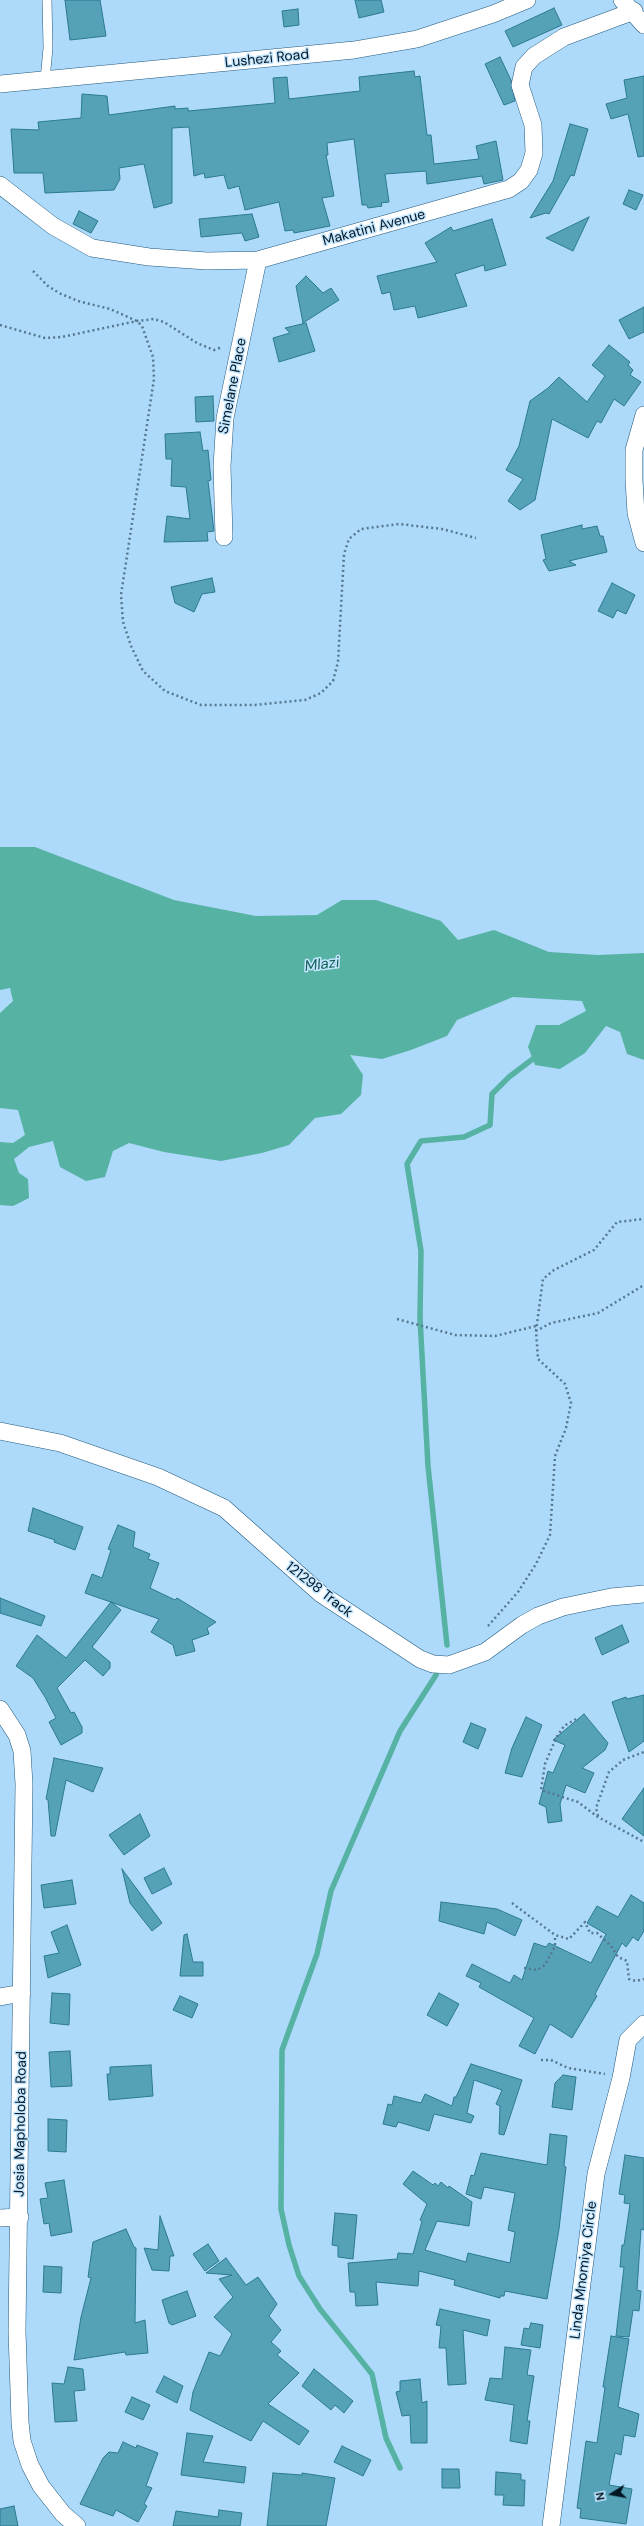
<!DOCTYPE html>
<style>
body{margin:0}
#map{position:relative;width:644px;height:2526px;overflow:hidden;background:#addafb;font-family:"DM Sans",sans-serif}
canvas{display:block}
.north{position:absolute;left:592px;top:2474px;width:40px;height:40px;-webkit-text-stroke:3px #c4e6ff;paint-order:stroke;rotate:259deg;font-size:11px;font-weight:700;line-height:16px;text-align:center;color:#011523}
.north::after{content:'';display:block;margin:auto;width:14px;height:18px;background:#011523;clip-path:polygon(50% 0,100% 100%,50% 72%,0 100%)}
</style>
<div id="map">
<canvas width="644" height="2526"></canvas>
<div class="north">N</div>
</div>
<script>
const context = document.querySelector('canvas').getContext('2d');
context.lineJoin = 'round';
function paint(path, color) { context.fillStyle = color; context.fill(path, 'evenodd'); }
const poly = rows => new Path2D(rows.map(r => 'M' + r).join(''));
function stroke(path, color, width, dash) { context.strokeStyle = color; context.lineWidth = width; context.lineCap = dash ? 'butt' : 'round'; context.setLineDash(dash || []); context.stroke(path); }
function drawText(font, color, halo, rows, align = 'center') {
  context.font = font + ' "DM Sans",sans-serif'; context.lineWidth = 3; context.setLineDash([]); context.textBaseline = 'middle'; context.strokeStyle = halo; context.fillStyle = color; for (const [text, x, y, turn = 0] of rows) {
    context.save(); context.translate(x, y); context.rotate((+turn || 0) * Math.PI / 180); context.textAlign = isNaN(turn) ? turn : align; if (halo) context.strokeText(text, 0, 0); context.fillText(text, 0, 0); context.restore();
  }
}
const water = poly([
 [0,847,35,847,174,900,256,916,317,915,342,900,376,900,441,921,458,940,494,930,549,952,598,955,644,953,644,1060,627,1054,620,1032,606,1026,585,1053,560,1069,535,1065,528,1047,536,1025,559,1025,586,1011,582,1001,513,997,457,1020,447,1036,411,1050,382,1059,350,1055,363,1075,361,1095,341,1114,315,1118,289,1145,262,1153,221,1161,164,1152,129,1143,113,1151,105,1177,86,1181,60,1167,53,1141,29,1147,14,1159,19,1173,28,1179,29,1198,13,1206,0,1205,0,1142,13,1143,25,1135,18,1110,0,1108,0,1013,13,1001,10,988,0,990]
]);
const stream = poly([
 [447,1645,428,1466,420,1318,421,1251,407,1164,421,1141,464,1137,490,1125,492,1094,509,1077,538,1055],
 [400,2468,386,2438,372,2374,320,2309,299,2276,289,2245,281,2209,282,2050,317,1954,331,1891,400,1731,436,1675]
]);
const building = poly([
 [65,0,100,0,106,36,70,40,65,0],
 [355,0,381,0,384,12,359,18,355,0],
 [554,8,562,25,513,47,505,31,554,8],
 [298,9,299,25,284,27,282,11,298,9],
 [500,57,511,80,515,101,504,105,485,64,500,57],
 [414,71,415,77,420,76,427,135,431,135,434,164,479,159,476,146,496,141,503,180,484,184,482,176,427,184,426,171,385,174,389,202,381,203,382,206,368,208,367,205,362,205,354,139,327,143,328,155,326,155,334,196,322,198,330,226,294,233,293,230,285,231,279,202,245,210,239,186,228,189,224,175,205,178,204,173,194,176,189,127,172,128,172,203,154,208,144,164,119,168,120,179,114,190,45,193,43,173,14,173,11,129,39,130,38,122,81,118,82,94,107,96,109,115,175,106,175,109,188,108,188,111,275,103,273,78,287,77,289,99,360,91,359,77,414,71],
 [644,76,644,156,638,157,628,114,611,119,606,104,627,98,624,80,644,76],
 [570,124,588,129,574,176,571,175,549,214,546,213,530,218,553,181,570,124],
 [629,190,643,195,636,210,623,204,629,190],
 [79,211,98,221,91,233,73,224,79,211],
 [252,214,259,237,245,241,242,233,201,237,199,219,252,214],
 [589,217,573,251,546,238,589,217],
 [492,219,506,265,485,271,484,265,455,274,467,306,418,318,415,306,394,310,390,292,382,294,377,276,437,262,425,243,451,227,453,231,492,219],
 [306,276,323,293,331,288,339,300,303,323,296,286,306,276],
 [644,307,644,332,629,339,619,320,644,307],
 [306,323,315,351,279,362,273,338,290,333,285,328,306,323],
 [609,345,630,362,628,365,633,370,630,375,641,382,624,406,614,399,601,423,597,421,588,438,552,419,535,500,520,510,508,501,523,479,506,470,519,446,530,401,548,388,559,377,587,402,605,376,592,365,609,345],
 [213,396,214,421,196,422,195,397,213,396],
 [200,432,203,451,208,450,211,480,208,481,214,531,207,532,208,541,164,542,167,516,190,519,186,487,171,486,172,459,166,459,165,434,200,432],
 [582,525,582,529,597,526,600,536,603,536,607,552,569,561,576,565,549,571,543,560,546,559,541,535,582,525],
 [212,578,215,592,202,594,194,612,175,603,171,587,212,578],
 [612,583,635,595,626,614,617,610,613,618,598,611,612,583],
 [33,1508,83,1527,75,1550,54,1542,55,1540,28,1531,33,1508],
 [118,1525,135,1532,133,1547,150,1554,148,1559,159,1563,150,1588,175,1600,177,1598,216,1622,207,1628,209,1634,192,1640,195,1651,176,1656,173,1645,151,1632,159,1619,85,1593,92,1574,102,1578,111,1550,108,1549,118,1525],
 [0,1598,45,1616,41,1626,0,1613,0,1598],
 [111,1602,121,1610,92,1647,110,1662,110,1668,103,1676,85,1660,57,1688,71,1713,74,1712,82,1727,82,1733,61,1745,49,1722,56,1718,45,1697,33,1678,16,1666,37,1635,66,1658,111,1602],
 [622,1625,629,1642,602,1655,595,1638,622,1625],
 [644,1695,644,1741,629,1752,612,1702,626,1697,627,1699,644,1695],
 [584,1714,608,1743,605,1750,582,1768,594,1773,585,1793,566,1785,560,1804,562,1821,548,1823,546,1807,539,1804,548,1771,553,1773,565,1745,553,1740,584,1714],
 [526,1717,542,1725,522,1777,505,1773,512,1748,526,1717],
 [471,1723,486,1729,478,1749,463,1742,471,1723],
 [54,1758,103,1768,93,1792,66,1780,55,1836,51,1836,48,1800,46,1799,54,1758],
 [644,1788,644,1836,622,1819,644,1788],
 [140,1814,150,1836,124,1855,109,1835,140,1814],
 [164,1868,172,1884,152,1894,144,1878,164,1868],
 [122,1869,162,1923,152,1931,130,1903,122,1869],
 [72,1880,76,1904,44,1908,41,1885,72,1880],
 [631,1895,644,1903,644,1931,638,1941,633,1937,626,1947,622,1943,595,1994,597,1996,572,2038,550,2024,535,2054,519,2046,534,2018,479,1987,481,1983,466,1976,472,1964,510,1983,514,1975,522,1980,534,1943,546,1947,549,1943,591,1963,606,1934,587,1923,597,1906,618,1917,631,1895],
 [441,1902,497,1909,522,1920,515,1936,487,1922,484,1934,439,1921,441,1902],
 [67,1925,81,1965,48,1978,44,1956,59,1953,51,1932,67,1925],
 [187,1934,193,1962,203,1962,203,1976,180,1976,184,1935,187,1934],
 [52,1993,70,1994,69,2025,50,2023,52,1993],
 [439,1993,459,2004,447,2026,427,2015,439,1993],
 [180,1996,198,2004,192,2018,173,2010,180,1996],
 [70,2051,72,2086,51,2087,49,2052,70,2051],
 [471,2064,522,2080,504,2135,499,2134,500,2106,496,2104,502,2090,474,2080,467,2113,474,2116,471,2123,434,2114,429,2131,398,2122,396,2127,383,2124,388,2104,392,2105,394,2096,421,2103,425,2094,452,2106,454,2097,456,2097,471,2064],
 [151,2065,153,2096,109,2100,107,2074,110,2074,110,2067,151,2065],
 [563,2075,576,2077,572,2110,552,2107,555,2083,563,2075],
 [48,2119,67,2120,66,2152,48,2151,48,2119],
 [550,2134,567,2136,564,2166,566,2167,559,2229,547,2299,505,2291,504,2296,500,2296,500,2298,454,2285,455,2280,419,2271,418,2286,376,2282,378,2305,356,2306,355,2292,350,2292,348,2263,397,2259,398,2253,413,2254,422,2221,420,2220,427,2204,403,2184,413,2171,433,2185,435,2183,438,2186,441,2182,448,2188,449,2186,472,2202,469,2226,437,2221,425,2250,466,2262,468,2253,510,2263,515,2232,508,2230,515,2193,484,2187,481,2199,466,2194,471,2175,474,2176,481,2153,547,2165,550,2134],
 [625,2155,644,2158,644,2230,641,2229,637,2290,641,2291,639,2311,633,2310,629,2337,616,2336,624,2267,620,2267,622,2245,624,2245,630,2204,624,2203,625,2195,619,2194,625,2155],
 [64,2180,72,2232,51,2236,49,2223,44,2224,40,2199,48,2198,45,2183,64,2180],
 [335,2213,357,2215,353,2259,338,2257,338,2246,332,2245,335,2213],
 [160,2216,174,2256,170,2256,169,2271,152,2270,144,2248,158,2250,160,2216],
 [126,2229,134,2247,136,2248,135,2323,145,2320,148,2353,126,2355,125,2352,74,2360,81,2317,91,2278,88,2277,93,2242,126,2229],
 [208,2244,219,2261,205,2271,193,2254,208,2244],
 [226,2258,246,2285,258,2277,277,2304,269,2316,281,2330,271,2342,281,2351,277,2355,299,2373,268,2404,309,2431,299,2445,263,2421,251,2441,190,2410,193,2392,209,2352,220,2356,232,2334,214,2317,233,2297,219,2279,232,2275,206,2273,226,2258],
 [44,2266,62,2267,61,2293,43,2292,44,2266],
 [187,2291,196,2316,172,2325,169,2323,162,2300,187,2291],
 [440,2309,490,2320,487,2336,463,2330,466,2384,448,2385,446,2348,439,2348,441,2326,436,2325,440,2309],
 [531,2323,543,2325,540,2348,521,2345,524,2328,529,2329,531,2323],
 [611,2336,629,2339,618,2407,639,2414,635,2437,624,2435,621,2455,615,2453,609,2485,632,2489,626,2524,580,2518,581,2509,577,2508,586,2441,597,2443,605,2387,603,2387,611,2336],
 [505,2347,531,2350,527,2375,534,2376,527,2421,530,2421,527,2444,510,2441,514,2405,485,2400,490,2378,502,2379,505,2347],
 [68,2367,83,2369,85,2390,74,2391,77,2421,55,2422,52,2383,64,2384,68,2367],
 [314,2369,353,2401,344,2413,335,2405,331,2410,302,2386,314,2369],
 [164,2376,183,2386,177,2403,156,2392,164,2376],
 [420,2379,422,2403,427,2401,427,2443,411,2443,410,2415,402,2416,396,2392,400,2391,400,2381,420,2379],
 [132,2397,150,2405,143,2420,125,2412,132,2397],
 [187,2433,213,2436,203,2462,246,2467,244,2483,181,2475,187,2433],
 [123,2442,136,2448,137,2445,158,2453,146,2486,152,2488,144,2504,147,2506,138,2522,116,2510,113,2516,80,2504,103,2458,109,2452,118,2453,123,2442],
 [342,2446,371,2460,363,2476,334,2462,342,2446],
 [442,2469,459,2469,460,2488,442,2488,442,2469],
 [496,2472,521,2474,521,2480,525,2480,524,2506,503,2505,504,2495,495,2495,496,2472],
 [273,2473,302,2475,302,2473,335,2478,326,2526,267,2526,273,2473],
 [14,2506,18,2526,0,2526,0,2509,14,2506],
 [219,2510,242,2513,240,2526,173,2526,176,2511,218,2517,219,2510]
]);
const path = poly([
 [33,271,48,286,59,293,78,301,110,309,137,321,142,326,153,357,154,379,121,595,123,622,131,646,143,671,165,691,201,705,255,705,305,700,321,693,333,681,338,662,344,554,349,539,361,529,399,524,442,529,476,538],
 [0,325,45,338,62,337,137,321,154,319,164,322,197,343,214,350,222,347],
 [397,1319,455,1335,495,1336,536,1326],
 [536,1331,543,1279,554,1270,594,1250,617,1222,644,1219],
 [488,1626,518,1592,536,1564,550,1535,555,1456,566,1428,571,1403,565,1384,538,1359,536,1331,551,1323,598,1313,644,1285],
 [576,1719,564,1726,556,1738,545,1764,541,1790,578,1802,598,1817,644,1842],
 [598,1816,596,1808,609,1772,623,1760,644,1752],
 [512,1903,555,1935,569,1939,585,1922,590,1933,597,1933,611,1946,618,1957,627,1961,629,1979,636,1981,644,1979],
 [524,1968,537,1970,545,1965,555,1946,555,1935],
 [541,2060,551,2060,568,2068,605,2074]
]);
const lane = poly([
 [45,80,48,48,47,0]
]);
const street = poly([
 [622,0,644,25],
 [0,84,354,50,417,39,493,14,527,0],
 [0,185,53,226,92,248,149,257,207,261,258,260,509,189,521,181,529,170,534,153,533,125,520,85,524,67,534,56,564,37,634,11],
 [644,415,634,450,634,480,636,513,644,543],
 [224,537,222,466,225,418,258,260],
 [0,1431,60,1443,158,1477,224,1508,321,1594,420,1659,433,1664,449,1665,485,1652,522,1625,538,1616,563,1607,611,1597,644,1594],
 [0,1709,17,1735,22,1751,24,1784,17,2331,20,2422,22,2441,30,2465,41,2486,63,2514,77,2526],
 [0,1997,22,1993],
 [0,2218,20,2217],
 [551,2526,596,2174,621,2078,628,2040,644,2024]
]);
const streetNames = [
 ["Lushezi Road",267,59,-6],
 ["Makatini Avenue",374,228,-15],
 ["Simelane Place",233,386,-79],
 ["121298 Track",319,1590,38],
 ["Josia Mapholoba Road",21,2124,-89],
 ["Linda Mnomiya Circle",584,2270,-83]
];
const waterNames = [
 ["Mlazi",322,965,-7]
];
paint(water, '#56b2a2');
stroke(stream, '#56b2a2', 5.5);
paint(building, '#55a1b8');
stroke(building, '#2b7a90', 1);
stroke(lane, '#21587c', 10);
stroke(street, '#21587c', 18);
stroke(path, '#56778e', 2.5, [2, 3]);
stroke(lane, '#fff', 9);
stroke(street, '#fff', 17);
drawText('14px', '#011523', '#c4e6ff', streetNames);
drawText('italic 15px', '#166157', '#c4e6ff', waterNames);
</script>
